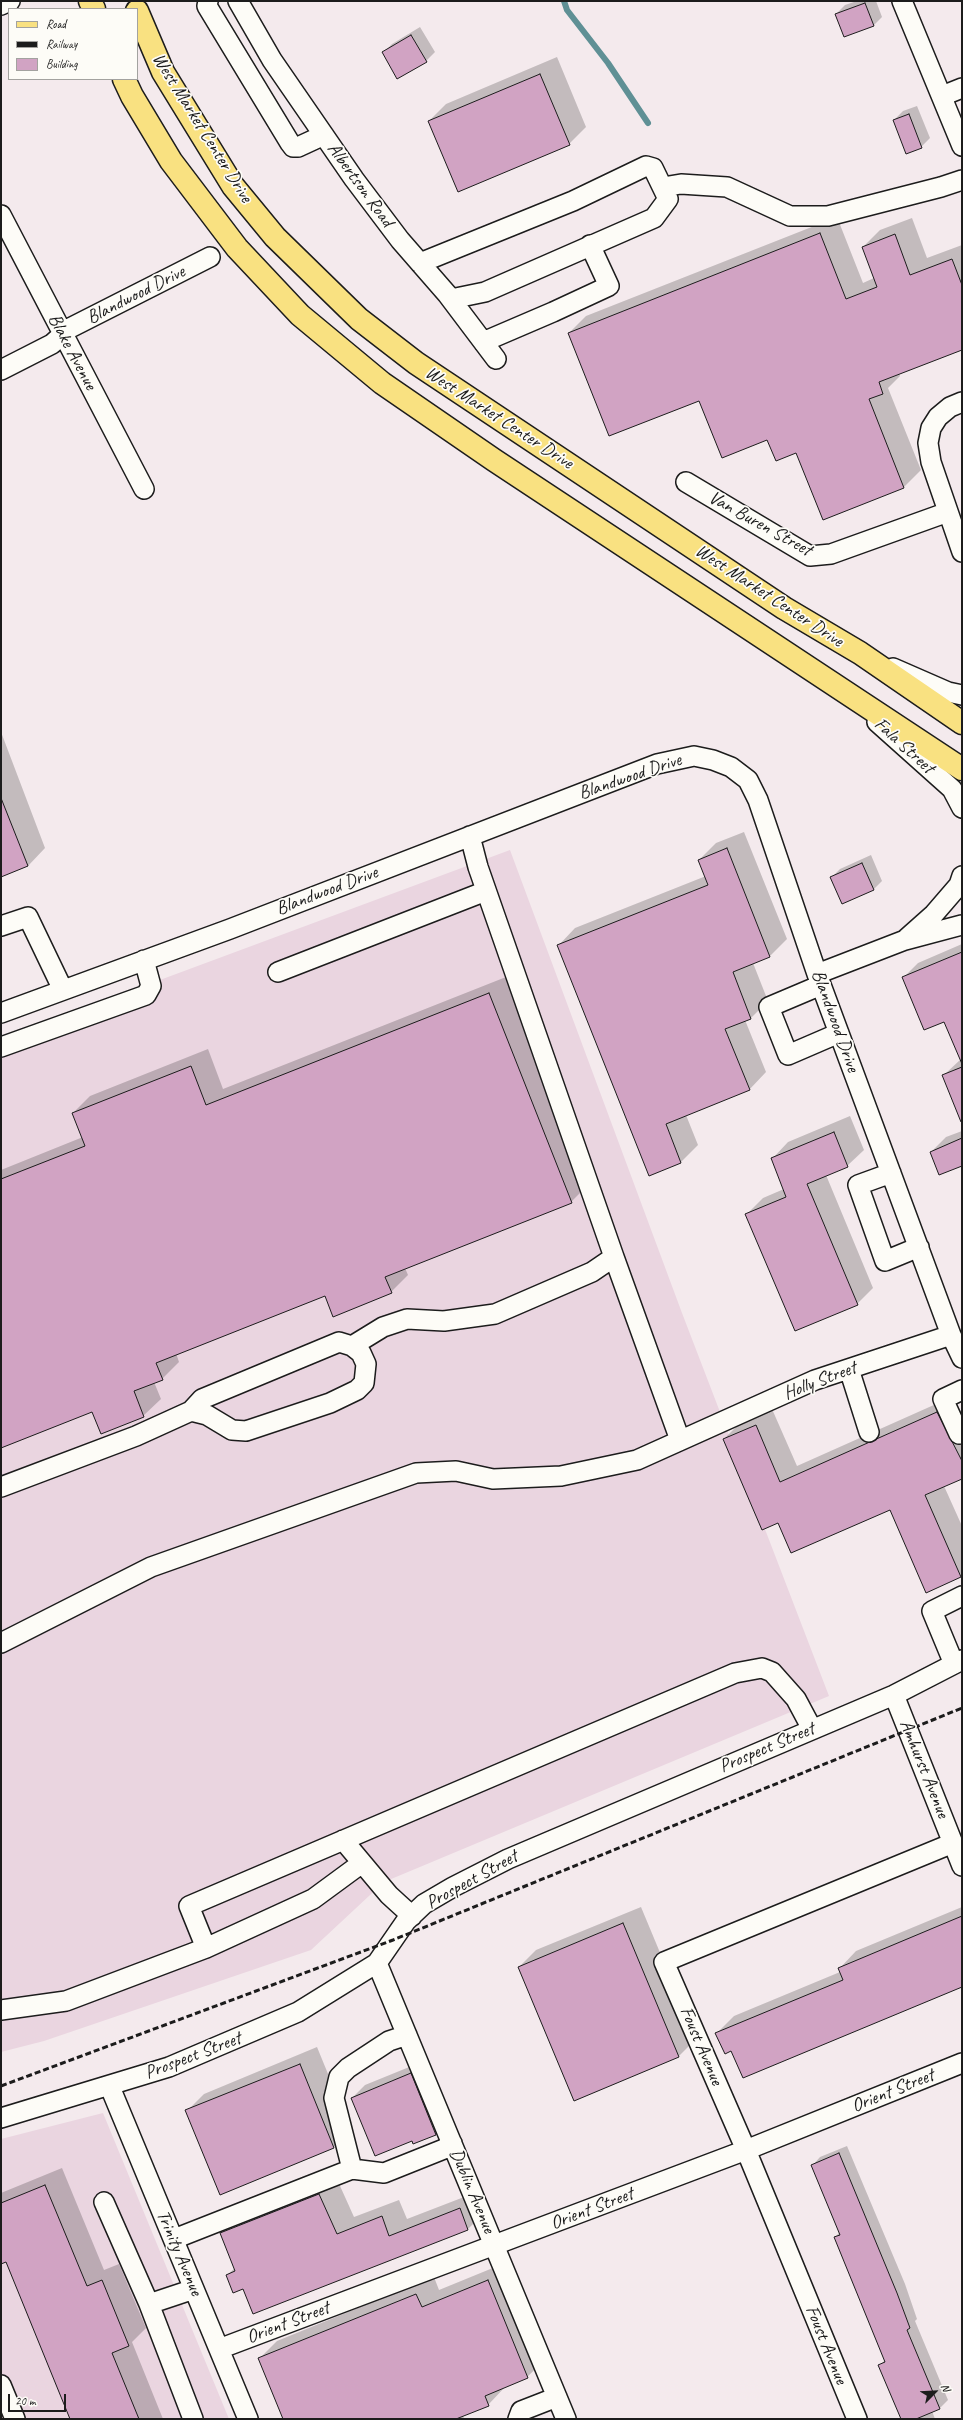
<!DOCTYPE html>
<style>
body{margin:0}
#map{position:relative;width:963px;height:2420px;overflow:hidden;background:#f4eaed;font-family:Caveat,sans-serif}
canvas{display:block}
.frame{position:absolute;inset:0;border:2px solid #1c1c1c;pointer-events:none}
.legend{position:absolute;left:8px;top:8px;width:130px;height:72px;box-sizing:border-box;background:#fdfcf7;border:1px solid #a3a29f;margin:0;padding:5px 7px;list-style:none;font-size:12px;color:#1c1c1c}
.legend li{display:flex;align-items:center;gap:8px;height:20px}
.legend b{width:20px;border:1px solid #a3a29f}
.north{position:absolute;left:915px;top:2372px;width:40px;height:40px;-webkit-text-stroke:3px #fdfcf7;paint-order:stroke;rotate:66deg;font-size:11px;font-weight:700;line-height:16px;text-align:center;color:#1c1c1c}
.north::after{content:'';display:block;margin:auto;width:14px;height:18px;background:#1c1c1c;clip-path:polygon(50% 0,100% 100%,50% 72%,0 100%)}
.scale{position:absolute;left:8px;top:2394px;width:58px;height:18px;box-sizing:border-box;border:2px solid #1c1c1c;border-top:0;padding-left:5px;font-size:12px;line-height:14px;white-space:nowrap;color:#1c1c1c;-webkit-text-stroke:3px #fdfcf7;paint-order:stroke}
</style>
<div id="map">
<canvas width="963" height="2420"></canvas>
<div class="frame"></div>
<ul class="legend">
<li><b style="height:5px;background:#f9e181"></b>Road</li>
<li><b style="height:5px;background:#1c1c1c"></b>Railway</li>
<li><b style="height:11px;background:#d1a3c3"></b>Building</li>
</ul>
<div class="north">N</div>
<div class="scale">20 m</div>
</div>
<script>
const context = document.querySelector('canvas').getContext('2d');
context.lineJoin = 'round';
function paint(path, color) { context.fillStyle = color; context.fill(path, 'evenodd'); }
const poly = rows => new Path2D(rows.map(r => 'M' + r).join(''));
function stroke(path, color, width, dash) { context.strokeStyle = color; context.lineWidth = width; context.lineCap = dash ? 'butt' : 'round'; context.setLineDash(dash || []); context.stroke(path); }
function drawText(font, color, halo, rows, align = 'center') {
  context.font = font + ' Caveat,sans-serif'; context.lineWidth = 3.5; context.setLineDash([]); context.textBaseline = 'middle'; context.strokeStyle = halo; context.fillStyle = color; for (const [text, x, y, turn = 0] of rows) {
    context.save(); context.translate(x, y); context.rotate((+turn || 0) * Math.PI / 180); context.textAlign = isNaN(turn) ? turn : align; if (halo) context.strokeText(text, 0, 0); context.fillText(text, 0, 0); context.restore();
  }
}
const built = poly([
 [510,850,682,1313,829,1696,384,1882,311,1950,44,2041,1,2052,1,1039],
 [103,2113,229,2419,1,2419,1,2139]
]);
const shadow = poly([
 [857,1,876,1,882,17,873,26,836,14,845,5],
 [420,27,435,52,426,61,383,53,392,44],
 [557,57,586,127,569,144,429,121,446,104],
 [917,106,930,138,921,147,894,120,903,111],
 [837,217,863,283,874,278,863,247,880,230,912,218,927,258,962,245,962,349,899,373,900,376,888,388,921,470,904,487,797,452,569,333,586,316],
 [1,732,45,848,28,866,1,876],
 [744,832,787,939,770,956,753,963,768,1001,751,1018,745,1020,766,1072,749,1090,686,1115,698,1145,681,1162,650,1175,558,946,575,928,706,876,699,860,716,843],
 [871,855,882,881,874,889,831,878,840,869],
 [962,944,962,1121,944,1075,961,1059,945,1021,903,978,918,963],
 [506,977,588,1185,571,1202,405,1268,408,1275,391,1292,325,1294,176,1353,179,1362,162,1379,154,1382,161,1399,143,1416,93,1410,1,1447,1,1170,83,1137,73,1113,90,1096,208,1049,223,1089],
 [850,1116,864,1150,847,1166,826,1175,873,1288,857,1304,747,1214,763,1198,784,1189,772,1159,788,1142],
 [962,1131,962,1165,931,1152,946,1137],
 [954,1396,962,1415,962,1478,944,1486,962,1526,962,1574,960,1576,890,1509,779,1522,724,1439,740,1423,772,1409,797,1466],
 [641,1907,696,2039,679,2056,519,1967,536,1950],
 [962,1907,962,1986,732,2050,717,2033,734,2016,840,1972,839,1969,856,1951],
 [317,2047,351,2130,334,2147,221,2193,187,2111,204,2094],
 [424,2061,449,2121,436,2134,413,2143,412,2140,352,2098,365,2085],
 [847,2146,905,2284,917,2319,915,2321,948,2400,940,2408,932,2411,935,2419,902,2419,880,2365,885,2360,835,2237,840,2232,812,2166,820,2157],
 [62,2168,104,2270,119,2264,146,2328,132,2342,163,2419,71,2419,7,2260,1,2263,1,2193],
 [336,2177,354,2217,399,2200,407,2219,477,2192,485,2212,468,2229,253,2313,244,2288,227,2275,235,2268,221,2233,238,2216],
 [505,2263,545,2360,527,2377,505,2387,488,2405,463,2415,464,2419,294,2419,260,2358,277,2341,434,2277,439,2290]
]);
const stream = poly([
 [564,1,567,10,608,63,648,123]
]);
const building = poly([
 [865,3,874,26,844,37,835,14,865,3],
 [411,35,427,62,397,79,382,52,411,35],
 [540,74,570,145,458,192,428,121,540,74],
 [909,114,922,148,906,154,893,120,909,114],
 [820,233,846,299,877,287,862,247,895,234,910,275,952,259,962,285,962,350,879,382,883,394,869,399,904,488,823,520,796,453,776,461,767,440,722,458,699,401,609,436,568,333,820,233],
 [1,798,28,866,1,877,1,798],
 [727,848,770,957,733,972,751,1019,725,1029,750,1090,666,1124,681,1163,649,1176,557,945,708,885,698,860,727,848],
 [862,863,874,890,842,904,830,877,862,863],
 [962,952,962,1064,944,1022,924,1030,902,977,962,952],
 [489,993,572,1203,385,1277,392,1293,333,1317,325,1296,156,1363,163,1380,134,1391,144,1417,101,1434,92,1412,1,1448,1,1179,85,1146,72,1113,191,1066,206,1105,489,993],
 [962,1067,962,1122,961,1122,942,1075,962,1067],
 [834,1132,848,1167,807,1184,858,1305,795,1331,745,1214,786,1197,771,1158,834,1132],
 [962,1138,962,1166,939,1175,930,1152,962,1138],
 [937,1412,962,1461,962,1479,925,1495,961,1577,926,1593,890,1510,791,1553,778,1523,762,1530,723,1439,756,1425,780,1482,937,1412],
 [962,1916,962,1987,743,2078,731,2051,725,2054,715,2033,843,1980,838,1968,962,1916],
 [623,1923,679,2057,574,2101,518,1967,623,1923],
 [300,2064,334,2148,220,2195,185,2110,300,2064],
 [411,2073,436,2135,413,2144,412,2141,375,2156,351,2098,411,2073],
 [839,2153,897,2293,910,2328,907,2330,940,2409,916,2419,901,2419,878,2365,885,2362,834,2237,840,2235,811,2165,839,2153],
 [45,2185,87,2286,102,2280,129,2346,112,2353,139,2419,70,2419,6,2262,1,2264,1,2203,45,2185],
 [319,2194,337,2234,382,2216,389,2236,460,2208,468,2230,253,2314,243,2289,233,2293,226,2275,235,2271,220,2233,319,2194],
 [488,2280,528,2378,485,2396,489,2406,456,2419,283,2419,258,2358,416,2294,422,2307,488,2280]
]);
const minor = poly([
 [208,1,207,6,290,143,293,147,298,147,324,135],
 [238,1,272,60,354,179,400,240,447,294,496,359],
 [902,1,962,146],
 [1,5,10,1],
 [942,96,962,88],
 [663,187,681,184,727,187,790,216,828,216,941,187,962,180],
 [1,215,144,489],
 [420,263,573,201,646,166,653,168,668,199,654,218,485,292,451,299],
 [483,342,553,312,609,286,590,245],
 [1,370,52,344,70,328,210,257],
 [962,402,950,407,938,417,931,428,928,443,931,462,962,552],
 [686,482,810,556,831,554,948,512],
 [893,668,948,692,962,695],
 [877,722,952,789,962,808],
 [1,926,28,917,63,990],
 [907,938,934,914,959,885,962,876],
 [278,972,486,891],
 [817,974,905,940,962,925],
 [821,985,769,1007,788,1055,839,1033],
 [1,1013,230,929,657,764,694,756,713,760,731,767,748,780,758,800,817,974,951,1335,962,1358],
 [1,1047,146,995,151,986,144,960],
 [891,1173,858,1185,885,1261,919,1247],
 [614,1257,680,1440],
 [352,1346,383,1327,407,1319,444,1321,495,1314,592,1272,614,1257,478,867,470,836],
 [849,1369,869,1432],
 [959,1434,943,1399,962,1390],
 [1,1487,136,1436,191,1411,202,1399,339,1342,352,1346,361,1353,366,1364,364,1383,357,1390,330,1403,246,1431,232,1430,207,1415,191,1411],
 [1,1643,151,1567,416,1473,456,1471,493,1479,561,1476,637,1460,815,1380,951,1335],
 [954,1664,932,1611,962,1596],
 [894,1695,962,1866],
 [343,1840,389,1895,412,1916],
 [206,1948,189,1906,735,1673,762,1668,772,1672,796,1699,812,1729],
 [377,1963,566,2419],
 [1,2010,66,2001,206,1948,313,1899,362,1863],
 [110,2087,248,2419],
 [1,2118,169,2067,298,2012,377,1963,406,1921,424,1904,453,1887,508,1859,894,1695,962,1660],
 [352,2169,334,2098,339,2077,348,2068,389,2041,407,2035],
 [104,2202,149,2304,193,2419],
 [174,2239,352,2169,384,2173,444,2149,452,2143],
 [149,2304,194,2289],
 [219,2349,746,2150,962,2063],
 [1,2385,15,2419],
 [518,2419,521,2411,557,2397],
 [857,2419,746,2150,664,1962,953,1843]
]);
const major = poly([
 [90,1,94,9],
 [137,11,163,72,233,186,275,237,359,319,416,363,784,608,860,653,962,723],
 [124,79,132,96,171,161,237,248,300,315,382,383,494,460,962,769]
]);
const rail = poly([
 [1,2086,393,1940,962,1708]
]);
const streetNames = [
 ["West Market Center Drive",202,128,58],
 ["Albertson Road",360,185,54],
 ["Blandwood Drive",136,295,-27],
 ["Blake Avenue",72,352,62],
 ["West Market Center Drive",499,418,33],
 ["Van Buren Street",760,524,29],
 ["West Market Center Drive",769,596,33],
 ["Fala Street",904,746,42],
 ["Blandwood Drive",630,777,-19],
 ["Blandwood Drive",327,891,-21],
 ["Blandwood Drive",835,1021,70],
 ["Holly Street",820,1381,-21],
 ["Prospect Street",767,1748,-23],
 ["Amhurst Avenue",924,1769,68],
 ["Prospect Street",472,1880,-29],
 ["Foust Avenue",701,2046,67],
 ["Prospect Street",193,2056,-21],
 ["Orient Street",893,2091,-22],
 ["Dublin Avenue",472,2191,67],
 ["Orient Street",592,2209,-21],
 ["Trinity Avenue",179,2253,67],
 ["Orient Street",288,2323,-21],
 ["Foust Avenue",826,2345,68]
];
paint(built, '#ead5e0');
paint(shadow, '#0003');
stroke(stream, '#5f9095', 6);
paint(building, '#d1a3c3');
stroke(building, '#1c1c1c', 1);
stroke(minor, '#1c1c1c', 22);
stroke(major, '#1c1c1c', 25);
stroke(minor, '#fdfcf7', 19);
stroke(major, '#f9e181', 22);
stroke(rail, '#1c1c1c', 3, [6, 3]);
drawText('19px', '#1c1c1c', '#fdfcf7', streetNames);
</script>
